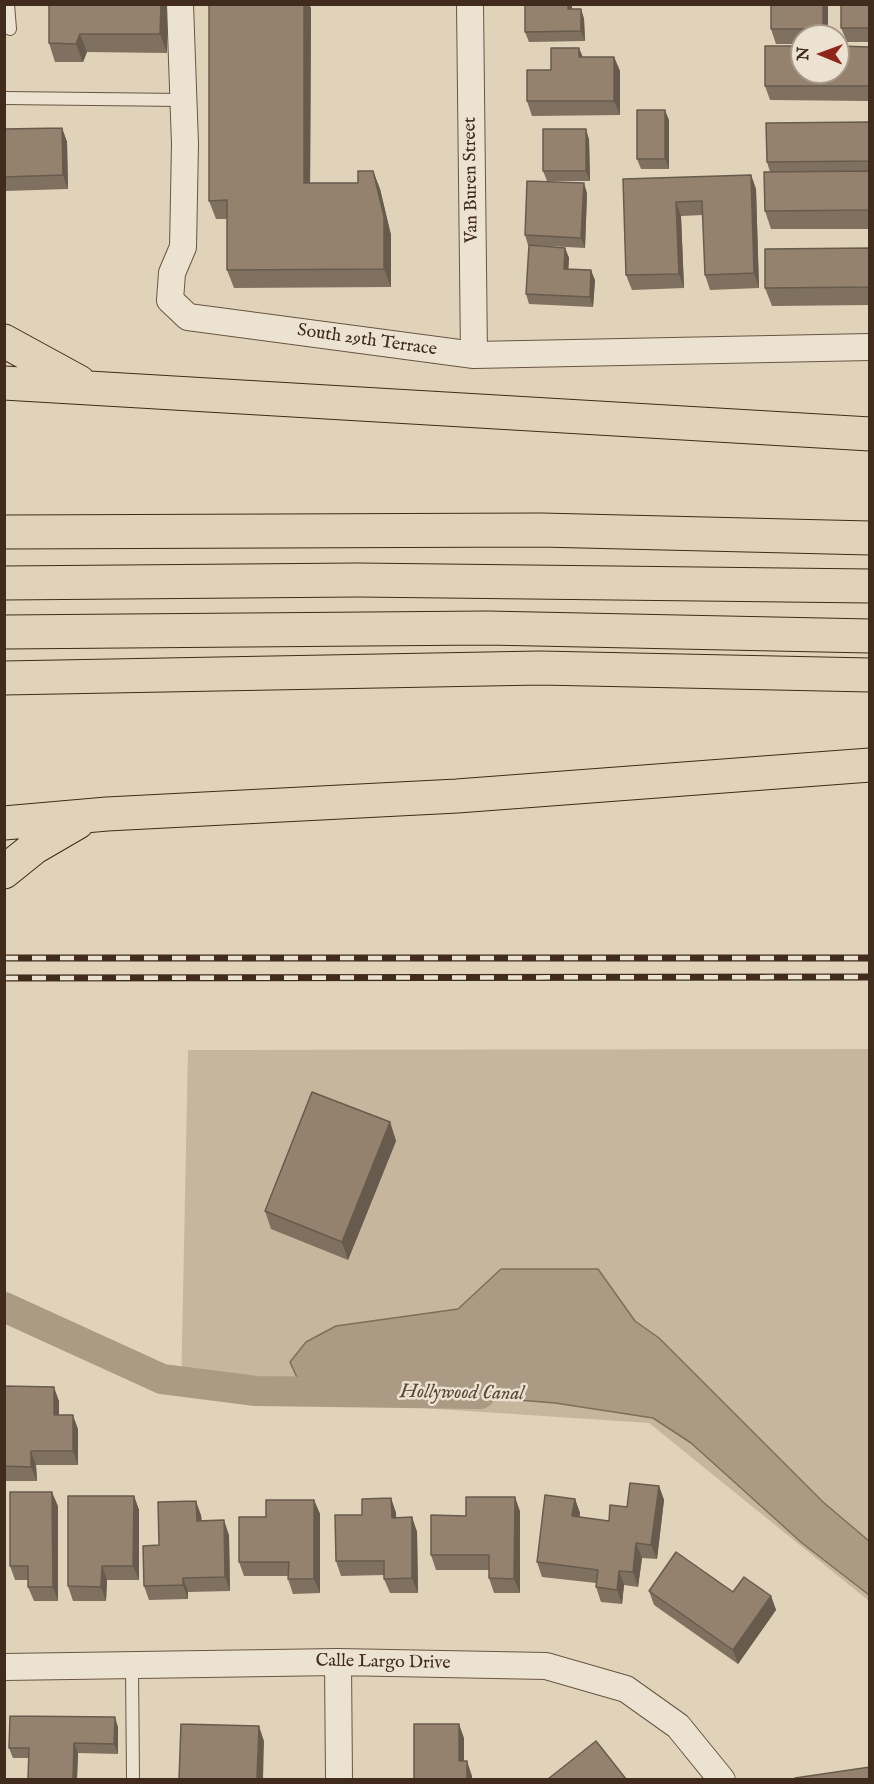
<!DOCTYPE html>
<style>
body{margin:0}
#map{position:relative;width:874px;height:1784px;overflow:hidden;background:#e1d3b9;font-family:"IM FELL English",serif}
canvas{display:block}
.frame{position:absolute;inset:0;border:6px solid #412b1c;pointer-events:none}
.north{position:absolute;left:790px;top:24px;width:60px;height:60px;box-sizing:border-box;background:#ece2d2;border:2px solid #a89989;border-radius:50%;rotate:271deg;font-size:16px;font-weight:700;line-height:24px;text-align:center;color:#412b1c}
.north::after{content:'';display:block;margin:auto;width:21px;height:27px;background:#8f2418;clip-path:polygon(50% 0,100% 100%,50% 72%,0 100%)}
</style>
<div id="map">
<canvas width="874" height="1784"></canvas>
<div class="frame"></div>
<div class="north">N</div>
</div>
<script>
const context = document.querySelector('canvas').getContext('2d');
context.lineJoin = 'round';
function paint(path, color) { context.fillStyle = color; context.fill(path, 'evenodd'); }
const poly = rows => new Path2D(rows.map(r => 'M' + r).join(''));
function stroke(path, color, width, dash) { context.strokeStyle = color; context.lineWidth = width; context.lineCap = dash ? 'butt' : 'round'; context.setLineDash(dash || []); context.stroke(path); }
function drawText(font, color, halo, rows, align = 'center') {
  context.font = font + ' "IM FELL English",serif'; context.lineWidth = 5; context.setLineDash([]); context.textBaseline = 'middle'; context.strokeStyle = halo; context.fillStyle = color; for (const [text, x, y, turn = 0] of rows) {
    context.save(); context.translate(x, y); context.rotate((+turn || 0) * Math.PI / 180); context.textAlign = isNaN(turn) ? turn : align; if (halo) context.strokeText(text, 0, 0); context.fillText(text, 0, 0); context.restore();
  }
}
const green = poly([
 [869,1049,869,1601,649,1423,181,1392,188,1050]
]);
const water = poly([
 [501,1269,598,1269,635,1321,659,1338,823,1502,869,1541,869,1595,802,1543,691,1443,653,1418,555,1403,299,1382,290,1362,306,1342,336,1326,458,1309,501,1269]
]);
const canal = poly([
 [4,1307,162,1379,256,1391,480,1394]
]);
const lane = poly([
 [8,4,10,29],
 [4,98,183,100],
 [132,1665,133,1780]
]);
const street = poly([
 [180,4,185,144,183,247,172,273,170,300,188,317,474,355,870,347],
 [470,4,474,355],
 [338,1662,339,1780],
 [4,1667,338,1662,546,1666,626,1689,678,1726,722,1780]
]);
const highway = poly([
 [4,341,79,382],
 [4,383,870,434],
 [4,532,541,530,870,538],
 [4,583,358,580,870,586],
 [4,632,487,628,870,636],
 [4,678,540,668,870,675],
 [4,823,107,814,457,796,870,765],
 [4,872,35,847,78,822]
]);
const rail = poly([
 [4,958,870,958],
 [4,978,870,977]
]);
const wall = poly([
 [49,4,167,4,167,53,87,52,83,62,55,62,49,43],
 [771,4,828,4,828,36,802,36,802,44,776,44,771,29],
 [870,4,870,42,847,42,841,28],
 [311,8,310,183,358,183,373,171,380,189,391,235,391,287,234,288,227,270,227,219,216,219,209,201],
 [572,9,581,9,584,19,585,41,529,42,525,32],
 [870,47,870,101,770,100,765,86],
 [614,57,620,71,620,115,532,116,527,101,551,70],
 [669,120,669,169,641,169,637,159],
 [870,122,870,229,771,229,765,211,770,172,767,162],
 [62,128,67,142,68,189,4,191,4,129],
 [589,139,590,181,547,181,543,171],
 [751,175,756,189,759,288,710,290,705,275,703,215,681,216,684,288,632,290,626,275,623,179],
 [587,193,585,248,528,245,525,235],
 [565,248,569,258,568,269,595,280,593,307,529,304,526,294],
 [870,248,870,305,772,306,765,288],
 [390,1122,396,1141,348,1260,271,1229,265,1211],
 [4,1386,59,1401,59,1415,78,1429,78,1465,36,1465,37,1481,4,1481],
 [659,1486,664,1500,657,1559,642,1558,638,1587,624,1585,622,1604,601,1602,596,1587,596,1583,542,1577,537,1562,575,1499,580,1513,579,1517,609,1521],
 [134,1496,139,1510,139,1580,107,1580,106,1601,73,1601,68,1586],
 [391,1498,396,1513,396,1518,412,1517,417,1532,418,1593,390,1593,384,1579,384,1575,341,1576,336,1561,362,1515],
 [314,1500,320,1514,320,1593,293,1594,288,1579,288,1576,244,1576,239,1562,266,1517],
 [58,1506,58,1601,34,1601,28,1587,28,1580,15,1580,10,1566],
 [520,1511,520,1593,494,1593,489,1578,489,1570,436,1570,431,1555,466,1516],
 [201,1515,202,1521,229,1535,230,1591,188,1592,188,1599,149,1600,144,1586,159,1545],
 [649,1591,733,1592,771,1596,776,1610,738,1664,654,1605],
 [118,1727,118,1754,78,1753,77,1779,28,1779,29,1758,13,1758,9,1748]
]);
const shadedWall = poly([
 [161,4,167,4,167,53,160,34],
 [304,4,309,4,311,8,310,202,304,183],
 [568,4,572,4,572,19,568,9],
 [823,4,828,4,828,36,826,36,823,29],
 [581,9,584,19,585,41,581,31],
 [80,34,87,52,83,62,76,44],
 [579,48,585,62,579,57],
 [614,57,620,71,620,115,614,101],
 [665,110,669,120,669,169,665,159],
 [62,128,67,142,68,189,63,175],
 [586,129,589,139,590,181,586,171],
 [373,171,380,189,391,235,391,287,384,269],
 [751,175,756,189,759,288,754,273],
 [584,183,587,193,585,248,581,238],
 [676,202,681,216,684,288,679,274],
 [565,248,569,258,568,279,564,269],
 [591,270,595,280,593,307,590,297],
 [390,1122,396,1141,348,1260,342,1242],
 [54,1387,59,1401,59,1429,54,1415],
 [73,1415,78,1429,78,1465,73,1451],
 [31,1451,36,1465,37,1481,31,1467],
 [659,1486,664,1500,657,1559,651,1545],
 [52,1492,58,1506,58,1601,53,1587],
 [134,1496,139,1510,139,1580,133,1566],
 [515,1497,520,1511,520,1593,514,1579],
 [391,1498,396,1513,397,1532,392,1518],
 [575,1499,580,1513,578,1531,572,1516],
 [314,1500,320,1514,320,1593,314,1579],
 [196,1501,201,1515,202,1535,197,1521],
 [412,1517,417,1532,418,1593,412,1578],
 [224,1520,229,1535,230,1591,225,1577],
 [636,1543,642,1558,638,1587,633,1572],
 [102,1566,107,1580,106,1601,101,1587],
 [619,1571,624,1585,622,1604,617,1590],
 [183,1578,188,1592,188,1599,183,1585],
 [771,1596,776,1610,738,1664,733,1650],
 [115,1717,118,1727,118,1754,114,1744],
 [459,1724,464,1738,464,1776,459,1761],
 [259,1726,264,1741,263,1779,257,1779],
 [74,1743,78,1753,77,1779,73,1779],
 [467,1761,472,1776,472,1779,467,1779]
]);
const building = poly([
 [49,4,161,4,160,34,80,34,76,44,49,43,49,4],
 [209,4,304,4,304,183,358,183,358,171,373,171,384,216,384,269,227,270,227,200,209,201,209,4],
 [525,4,568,4,568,9,581,9,581,31,525,32,525,4],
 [771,4,823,4,823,29,771,29,771,4],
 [841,4,870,4,870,28,841,28,841,4],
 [765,46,802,46,802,72,838,72,838,46,870,47,870,86,765,86,765,46],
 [551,48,579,48,579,57,614,57,614,101,527,101,527,70,551,70,551,48],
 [637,110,665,110,665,159,637,159,637,110],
 [870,122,870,161,767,162,766,123,870,122],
 [62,128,63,175,4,177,4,129,62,128],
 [543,129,586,129,586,171,543,171,543,129],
 [870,171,870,210,765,211,764,172,870,171],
 [751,175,754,273,705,275,702,201,676,202,679,274,626,275,623,179,751,175],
 [527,181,584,183,581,238,525,235,527,181],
 [529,245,565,248,564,269,591,270,590,297,526,294,529,245],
 [870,248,870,287,765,288,765,249,870,248],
 [312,1092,390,1122,342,1242,265,1211,312,1092],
 [4,1386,54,1387,54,1415,73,1415,73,1451,31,1451,31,1467,4,1466,4,1386],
 [630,1483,659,1486,651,1545,636,1543,633,1572,619,1571,617,1590,596,1587,598,1570,537,1562,545,1495,575,1499,572,1516,609,1521,610,1505,627,1507,630,1483],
 [10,1492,52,1492,53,1587,28,1587,28,1566,10,1566,10,1492],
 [68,1496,134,1496,133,1566,102,1566,101,1587,68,1586,68,1496],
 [466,1497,515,1497,514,1579,489,1578,489,1555,431,1555,431,1515,466,1516,466,1497],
 [391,1498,392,1518,412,1517,412,1578,384,1579,384,1561,336,1561,335,1515,362,1515,362,1499,391,1498],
 [266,1500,314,1500,314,1579,288,1579,289,1562,239,1562,239,1517,266,1517,266,1500],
 [196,1501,197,1521,224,1520,225,1577,183,1578,183,1585,144,1586,143,1546,159,1545,158,1502,196,1501],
 [676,1552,733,1592,744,1577,771,1596,733,1650,649,1591,676,1552],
 [10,1716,115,1717,114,1744,74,1743,73,1779,28,1779,29,1748,9,1748,10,1716],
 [181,1724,259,1726,257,1779,179,1779,181,1724],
 [414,1724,459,1724,459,1761,467,1761,467,1779,414,1779,414,1724],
 [596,1741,626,1779,548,1779,596,1741],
 [870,1767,870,1779,795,1779,795,1778,870,1767]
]);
const streetNames = [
 ["Van Buren Street",472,180,-91],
 ["South 29th Terrace",367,341,8],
 ["Calle Largo Drive",383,1663,1]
];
const waterNames = [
 ["Hollywood Canal",462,1394,1]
];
paint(green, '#c6b69e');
paint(water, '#ab9a84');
stroke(water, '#816e5a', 1.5);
stroke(canal, '#ab9a84', 30);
stroke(lane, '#695543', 14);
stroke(street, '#695543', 28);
stroke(highway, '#412b1c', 35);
stroke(lane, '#ece2d2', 12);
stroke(street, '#ece2d2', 26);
stroke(highway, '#e1d3b9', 33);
stroke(rail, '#412b1c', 7);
stroke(rail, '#ece2d2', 4.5, [14]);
paint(wall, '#7f705f');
paint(shadedWall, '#685b4d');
paint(building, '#94826e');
stroke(building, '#685b4d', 1.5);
drawText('18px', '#412b1c', '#ece2d2', streetNames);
drawText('italic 20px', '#5c4736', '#ece2d2', waterNames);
</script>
